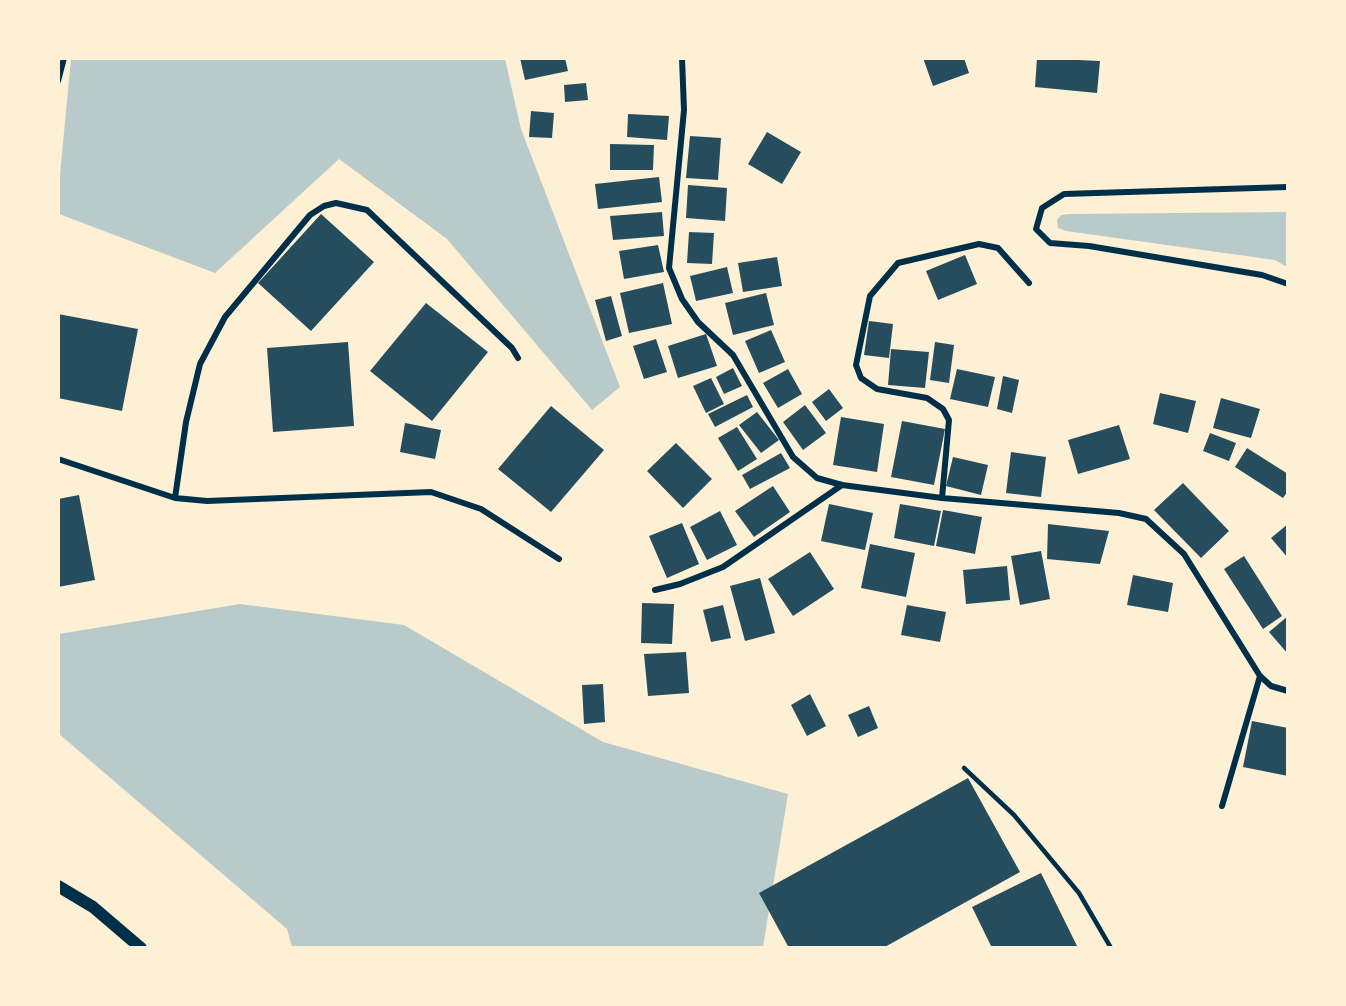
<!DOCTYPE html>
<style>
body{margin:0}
#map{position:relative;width:1346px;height:1006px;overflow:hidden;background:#fdf0d5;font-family:"Asap Condensed",sans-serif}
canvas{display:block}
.frame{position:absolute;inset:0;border:60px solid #fdf0d5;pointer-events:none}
</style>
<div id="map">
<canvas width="1346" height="1006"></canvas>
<div class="frame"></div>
</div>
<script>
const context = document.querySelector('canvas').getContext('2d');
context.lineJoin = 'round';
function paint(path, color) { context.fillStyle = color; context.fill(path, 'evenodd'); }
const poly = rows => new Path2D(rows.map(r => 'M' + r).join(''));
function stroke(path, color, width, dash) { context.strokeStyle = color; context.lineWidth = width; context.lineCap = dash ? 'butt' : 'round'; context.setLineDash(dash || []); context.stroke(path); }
const green = poly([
 [71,59,505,59,521,129,620,387,592,410,447,239,339,159,215,273,59,214,59,185],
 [1287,212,1287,267,1275,260,1066,231,1058,228,1057,220,1061,215,1069,214],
 [240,604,404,625,603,742,788,794,763,947,292,947,287,929,59,734,59,634]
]);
const building = poly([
 [520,58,565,58,568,71,525,80],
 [923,58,964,58,969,73,933,86],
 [1037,58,1100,61,1097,93,1035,87],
 [586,83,588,100,565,102,564,85],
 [531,111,554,113,552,138,529,137],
 [628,114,669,116,667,140,627,137],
 [767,132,801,152,782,184,748,164],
 [690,136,721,138,718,180,686,178],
 [610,144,654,145,653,170,610,170],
 [659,177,662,202,598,209,595,184],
 [688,185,727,188,725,221,686,218],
 [662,212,664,236,613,240,610,216],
 [321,214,374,262,311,331,258,283],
 [689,232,714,233,712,264,687,263],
 [658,245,664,272,624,279,619,251],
 [965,255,977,284,938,300,926,271],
 [777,257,782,286,743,292,738,263],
 [727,267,733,293,696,301,690,276],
 [663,283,672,324,629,333,620,293],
 [766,293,774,325,733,335,725,303],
 [611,296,622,336,606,341,595,300],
 [426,303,488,352,432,421,370,371],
 [58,314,138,329,122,411,58,398],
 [869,321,893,324,889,358,864,355],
 [771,330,785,362,759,373,745,341],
 [706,334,717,366,678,378,668,346],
 [656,339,667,372,644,379,633,346],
 [348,342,354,426,273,432,267,348],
 [935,342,954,345,949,383,930,380],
 [891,349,929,352,925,388,888,385],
 [733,368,742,386,724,394,716,377],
 [788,369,802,394,778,408,763,383],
 [957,369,995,377,988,407,950,399],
 [1003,376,1019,380,1012,413,997,409],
 [711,378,724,404,706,413,693,386],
 [829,389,843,408,826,421,812,402],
 [1160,393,1196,401,1188,433,1153,424],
 [747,395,753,407,715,427,708,414],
 [1221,398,1260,409,1251,438,1213,428],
 [805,405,826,433,803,450,783,422],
 [551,406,604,450,551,512,498,469],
 [757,412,779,440,761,453,739,425],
 [841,417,884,424,877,472,833,465],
 [902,421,945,429,934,485,891,477],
 [405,423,441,430,435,459,400,452],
 [1119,425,1130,459,1078,474,1068,440],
 [737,427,757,459,738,471,718,438],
 [1210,433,1236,443,1229,461,1203,451],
 [676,443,712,479,683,508,647,471],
 [1247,448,1288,474,1288,491,1283,498,1235,467],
 [1011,452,1046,457,1041,497,1006,493],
 [781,453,790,468,750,489,742,475],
 [953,457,988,465,981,495,946,486],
 [1183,483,1229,531,1201,558,1154,510],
 [773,486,790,512,754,537,735,511],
 [79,495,95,580,58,587,58,499],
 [829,504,873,513,865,550,821,541],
 [900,504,941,511,934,546,894,538],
 [943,510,982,517,975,554,936,546],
 [720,511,737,545,707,560,690,527],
 [682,523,699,564,667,578,649,536],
 [1048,524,1109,531,1100,564,1047,559],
 [1288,524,1288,558,1271,538],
 [870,544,915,553,906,597,861,588],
 [1041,551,1050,599,1020,605,1011,556],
 [810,552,834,589,793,616,768,579],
 [1244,556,1282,616,1263,629,1224,569],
 [1007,566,1010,600,966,604,963,570],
 [1133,575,1173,583,1168,612,1127,605],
 [760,578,775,633,745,641,730,586],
 [642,603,674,604,672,644,641,643],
 [723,605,731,638,711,642,703,610],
 [907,605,946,612,940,642,901,635],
 [1288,616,1288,654,1269,632],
 [686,652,689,693,648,696,644,654],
 [603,684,605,722,584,724,582,685],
 [810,694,826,726,807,736,791,705],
 [869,706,878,728,858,737,848,715],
 [1252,721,1288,728,1288,776,1243,767],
 [968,778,1020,872,883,948,789,948,759,893],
 [1041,873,1078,948,992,948,972,907]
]);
const service = poly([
 [964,768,1014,815,1079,893,1111,948]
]);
const minor = poly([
 [682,58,684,110,669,268,682,299,698,322,733,355,793,457,817,478,842,485,942,498,1119,513,1146,519,1184,554,1260,676,1271,686,1288,691],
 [58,81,64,58],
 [1288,187,1064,194,1042,208,1036,229,1050,243,1089,246,1262,275,1288,284],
 [58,459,175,498,207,501,431,492,481,509,559,559],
 [175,498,186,422,200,364,225,317,310,215,324,206,336,203,367,210,512,348,518,358],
 [942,498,949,420,943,409,927,398,877,389,861,378,856,365,870,296,898,263,979,244,998,248,1029,283],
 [655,590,680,584,723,567,842,485],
 [1222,806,1260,676]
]);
const secondary = poly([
 [58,886,93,907,141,948]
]);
paint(green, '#b9caca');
paint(building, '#264d5e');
stroke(service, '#003049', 4.5);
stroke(minor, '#003049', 6);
stroke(secondary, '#003049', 12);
</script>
